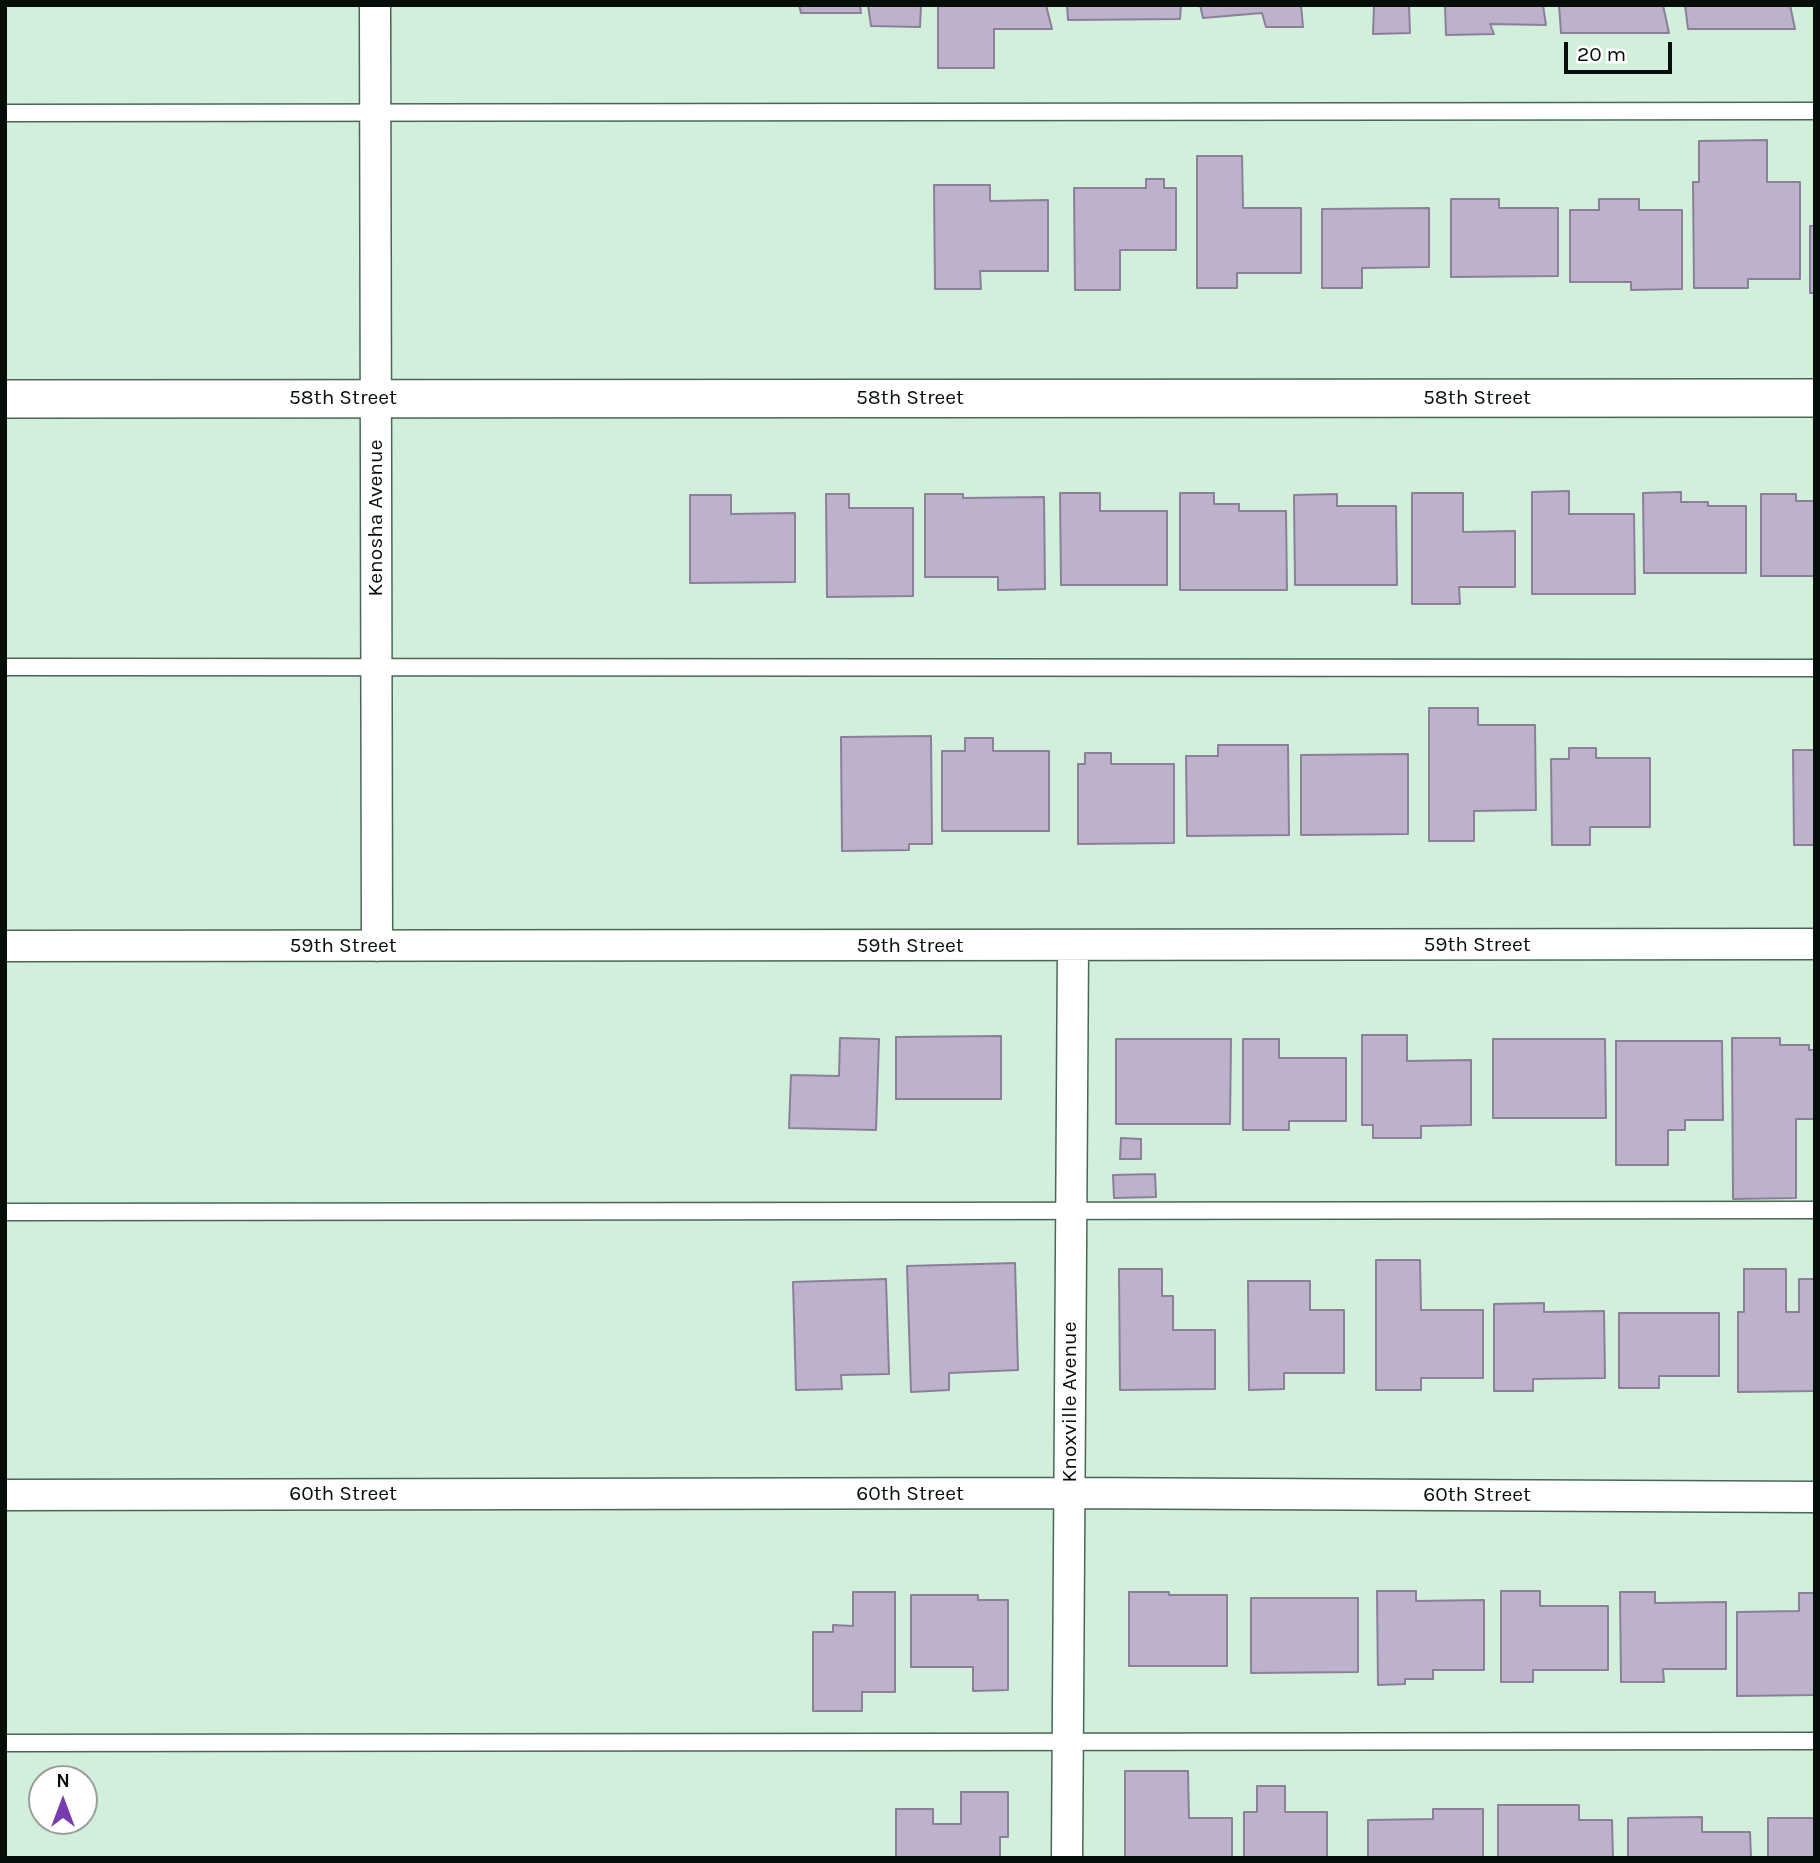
<!DOCTYPE html>
<style>
body{margin:0}
#map{position:relative;width:1820px;height:1863px;overflow:hidden;background:#d1efdb;font-family:Karla,sans-serif}
canvas{display:block}
.frame{position:absolute;inset:0;border:7px solid #050e08;pointer-events:none}
.north{position:absolute;left:28px;top:1765px;width:70px;height:70px;box-sizing:border-box;background:#fff;border:2px solid #9b9f9c;border-radius:50%;rotate:0deg;font-size:19px;font-weight:700;line-height:28px;text-align:center;color:#050e08}
.north::after{content:'';display:block;margin:auto;width:24px;height:32px;background:#793bb0;clip-path:polygon(50% 0,100% 100%,50% 72%,0 100%)}
.scale{position:absolute;left:1564px;top:42px;width:108px;height:32px;box-sizing:border-box;border:4px solid #050e08;border-top:0;padding-left:9px;font-size:21px;line-height:24px;white-space:nowrap;color:#050e08;-webkit-text-stroke:5px #fff;paint-order:stroke}
</style>
<div id="map">
<canvas width="1820" height="1863"></canvas>
<div class="frame"></div>
<div class="north">N</div>
<div class="scale">20 m</div>
</div>
<script>
const context = document.querySelector('canvas').getContext('2d');
context.lineJoin = 'round';
function paint(path, color) { context.fillStyle = color; context.fill(path, 'evenodd'); }
const poly = rows => new Path2D(rows.map(r => 'M' + r).join(''));
function stroke(path, color, width, dash) { context.strokeStyle = color; context.lineWidth = width; context.lineCap = dash ? 'butt' : 'round'; context.setLineDash(dash || []); context.stroke(path); }
function drawText(font, color, halo, rows, align = 'center') {
  context.font = font + ' Karla,sans-serif'; context.lineWidth = 6; context.setLineDash([]); context.textBaseline = 'middle'; context.strokeStyle = halo; context.fillStyle = color; for (const [text, x, y, turn = 0] of rows) {
    context.save(); context.translate(x, y); context.rotate((+turn || 0) * Math.PI / 180); context.textAlign = isNaN(turn) ? turn : align; if (halo) context.strokeText(text, 0, 0); context.fillText(text, 0, 0); context.restore();
  }
}
const building = poly([
 [799,5,860,5,861,13,801,13,799,5],
 [868,5,921,5,920,27,871,26,868,5],
 [938,5,1046,5,1052,29,994,29,994,68,938,68,938,5],
 [1067,5,1181,5,1180,19,1068,20,1067,5],
 [1200,5,1301,5,1303,27,1266,27,1262,13,1203,18,1200,5],
 [1374,5,1409,5,1410,33,1373,34,1374,5],
 [1445,5,1543,5,1546,25,1490,24,1494,34,1446,35,1445,5],
 [1559,5,1663,5,1669,33,1561,33,1559,5],
 [1685,5,1790,5,1795,29,1688,29,1685,5],
 [1767,140,1767,182,1800,182,1800,279,1748,279,1748,288,1694,288,1693,182,1699,182,1699,141,1767,140],
 [1197,156,1242,156,1243,208,1301,208,1301,273,1237,273,1237,288,1197,288,1197,156],
 [1146,179,1164,179,1164,188,1176,188,1176,250,1120,250,1120,290,1075,290,1074,188,1146,188,1146,179],
 [934,185,990,185,990,201,1048,200,1048,271,980,271,981,289,935,289,934,185],
 [1451,199,1499,199,1499,208,1558,208,1558,276,1451,277,1451,199],
 [1599,199,1639,199,1639,210,1682,210,1682,289,1631,290,1631,282,1570,282,1570,210,1599,210,1599,199],
 [1429,208,1429,267,1362,268,1362,288,1322,288,1322,209,1429,208],
 [1810,226,1815,226,1815,293,1810,293,1810,226],
 [1569,491,1569,514,1634,514,1635,594,1532,594,1532,492,1569,491],
 [1681,492,1681,502,1708,502,1708,506,1746,506,1746,573,1644,573,1643,493,1681,492],
 [1060,493,1100,493,1100,511,1167,511,1167,585,1061,585,1060,493],
 [1180,493,1214,493,1214,504,1239,504,1239,511,1286,511,1287,590,1180,590,1180,493],
 [1412,493,1463,493,1463,532,1515,531,1515,587,1459,587,1460,604,1412,604,1412,493],
 [826,494,849,494,849,508,913,508,913,596,827,597,826,494],
 [925,494,963,494,963,498,1044,497,1045,589,998,590,998,577,925,577,925,494],
 [1337,494,1337,506,1396,506,1397,585,1295,585,1294,495,1337,494],
 [1761,494,1796,494,1796,501,1815,501,1815,576,1761,576,1761,494],
 [690,495,731,495,731,514,795,513,795,582,690,583,690,495],
 [1429,708,1478,708,1478,725,1535,725,1536,810,1474,811,1474,841,1429,841,1429,708],
 [931,736,932,844,909,844,909,850,842,851,841,737,931,736],
 [965,738,993,738,993,751,1049,751,1049,831,942,831,942,751,965,751,965,738],
 [1218,745,1288,745,1289,835,1187,836,1186,756,1218,756,1218,745],
 [1569,748,1596,748,1596,758,1650,758,1650,827,1590,827,1590,845,1552,845,1551,759,1569,759,1569,748],
 [1793,750,1815,750,1815,845,1794,845,1793,750],
 [1085,753,1111,753,1111,764,1174,764,1174,843,1078,844,1078,764,1085,764,1085,753],
 [1408,754,1408,834,1301,835,1301,755,1408,754],
 [1362,1035,1407,1035,1407,1061,1471,1060,1471,1125,1421,1126,1421,1138,1373,1138,1373,1125,1362,1125,1362,1035],
 [1001,1036,1001,1099,896,1099,896,1037,1001,1036],
 [840,1038,879,1039,876,1130,789,1128,791,1075,839,1076,840,1038],
 [1732,1038,1780,1038,1780,1045,1809,1045,1809,1050,1815,1050,1815,1119,1796,1119,1796,1198,1733,1199,1732,1038],
 [1116,1039,1231,1039,1230,1124,1116,1124,1116,1039],
 [1243,1039,1279,1039,1279,1058,1346,1058,1346,1121,1289,1121,1289,1130,1243,1130,1243,1039],
 [1493,1039,1605,1039,1606,1118,1493,1118,1493,1039],
 [1616,1041,1722,1041,1723,1120,1685,1120,1685,1130,1668,1130,1668,1165,1616,1165,1616,1041],
 [1121,1138,1141,1139,1141,1159,1120,1159,1121,1138],
 [1155,1174,1156,1197,1114,1198,1113,1175,1155,1174],
 [1376,1260,1420,1260,1421,1310,1483,1310,1483,1378,1421,1378,1421,1390,1376,1390,1376,1260],
 [1015,1263,1018,1370,949,1373,949,1390,911,1392,907,1266,1015,1263],
 [1119,1269,1162,1269,1162,1296,1173,1296,1173,1330,1215,1330,1215,1389,1120,1390,1119,1269],
 [1744,1269,1786,1269,1786,1312,1799,1312,1799,1279,1815,1279,1815,1391,1738,1392,1738,1312,1744,1312,1744,1269],
 [886,1279,889,1374,841,1375,842,1389,796,1390,793,1282,886,1279],
 [1248,1281,1310,1281,1310,1310,1344,1310,1344,1373,1284,1373,1284,1389,1249,1390,1248,1281],
 [1544,1303,1544,1312,1604,1311,1605,1378,1533,1379,1533,1391,1494,1391,1494,1304,1544,1303],
 [1619,1313,1719,1313,1719,1376,1659,1376,1659,1388,1619,1388,1619,1313],
 [1377,1591,1416,1591,1416,1601,1484,1600,1484,1670,1433,1670,1433,1679,1405,1679,1405,1684,1378,1685,1377,1591],
 [1501,1591,1540,1591,1540,1606,1608,1606,1608,1670,1533,1670,1533,1682,1501,1682,1501,1591],
 [853,1592,895,1592,895,1692,862,1692,862,1711,813,1711,813,1632,833,1632,833,1625,853,1626,853,1592],
 [1129,1592,1169,1592,1169,1595,1227,1595,1227,1666,1129,1666,1129,1592],
 [1620,1592,1655,1592,1655,1603,1726,1602,1726,1669,1663,1669,1664,1682,1621,1682,1620,1592],
 [1799,1593,1815,1593,1815,1695,1737,1696,1737,1612,1799,1611,1799,1593],
 [911,1595,978,1595,978,1600,1008,1600,1008,1690,973,1691,973,1667,911,1667,911,1595],
 [1251,1598,1358,1598,1358,1672,1251,1673,1251,1598],
 [1125,1771,1188,1771,1189,1818,1232,1818,1232,1858,1125,1858,1125,1771],
 [1257,1786,1285,1786,1285,1812,1327,1812,1327,1858,1244,1858,1244,1812,1257,1812,1257,1786],
 [961,1792,1008,1792,1008,1837,1000,1837,1000,1858,896,1858,896,1809,933,1809,933,1824,961,1824,961,1792],
 [1498,1805,1579,1805,1579,1820,1612,1820,1613,1858,1498,1858,1498,1805],
 [1433,1809,1483,1809,1483,1858,1368,1858,1368,1820,1433,1819,1433,1809],
 [1702,1817,1702,1832,1750,1832,1751,1858,1628,1858,1628,1818,1702,1817],
 [1768,1818,1815,1818,1815,1858,1768,1858,1768,1818]
]);
const service = poly([
 [5,113,1815,111],
 [5,667,1815,668],
 [5,1212,1815,1210],
 [5,1743,1815,1741]
]);
const minor = poly([
 [375,5,377,946],
 [5,946,1815,944],
 [5,1495,1070,1493,1815,1497],
 [1067,1858,1073,946]
]);
const tertiary = poly([
 [5,399,1815,398]
]);
const streetNames = [
 ["58th Street",343,398],
 ["58th Street",910,398],
 ["58th Street",1477,398],
 ["Kenosha Avenue",376,518,-90],
 ["59th Street",1477,945],
 ["59th Street",343,946],
 ["59th Street",910,946],
 ["Knoxville Avenue",1070,1402,-90],
 ["60th Street",343,1494],
 ["60th Street",910,1494],
 ["60th Street",1477,1495]
];
paint(building, '#bdb1cc');
stroke(building, '#8b7f99', 2);
stroke(service, '#4b6655', 19);
stroke(minor, '#4b6655', 33);
stroke(tertiary, '#4b6655', 40);
stroke(service, '#fff', 16);
stroke(minor, '#fff', 30);
stroke(tertiary, '#fff', 37);
drawText('21px', '#050e08', '#fff', streetNames);
</script>
